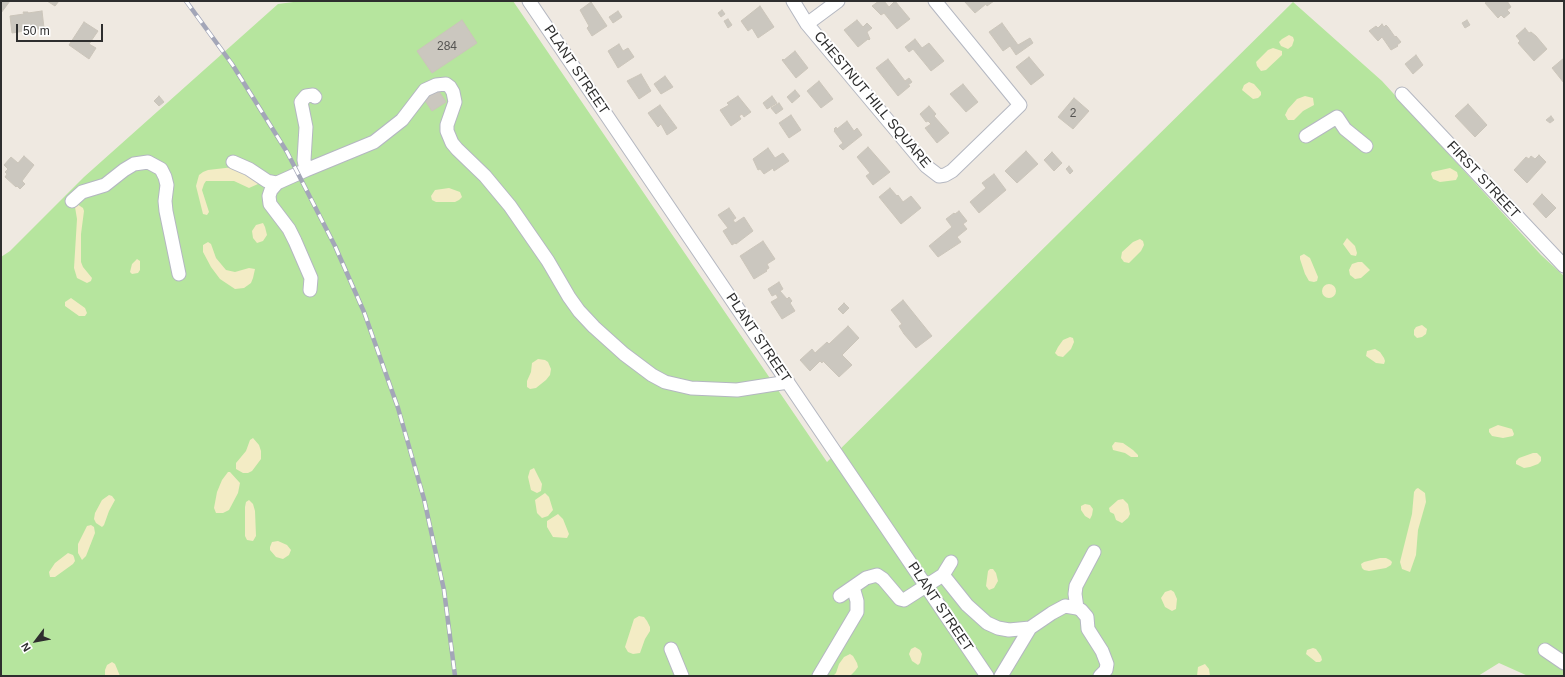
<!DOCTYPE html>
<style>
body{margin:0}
#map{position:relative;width:1565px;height:677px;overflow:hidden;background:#efe9e1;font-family:Helvetica,sans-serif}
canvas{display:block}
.frame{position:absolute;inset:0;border:2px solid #2e2e2e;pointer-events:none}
.north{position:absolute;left:16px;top:621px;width:40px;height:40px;-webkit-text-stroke:3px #fff;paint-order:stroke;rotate:238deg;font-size:11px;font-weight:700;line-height:16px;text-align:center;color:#2e2e2e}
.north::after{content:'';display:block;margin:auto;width:14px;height:18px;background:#2e2e2e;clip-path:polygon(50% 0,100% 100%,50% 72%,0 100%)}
.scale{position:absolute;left:16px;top:24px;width:87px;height:18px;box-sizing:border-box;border:2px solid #2e2e2e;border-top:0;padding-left:5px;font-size:12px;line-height:14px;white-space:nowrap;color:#2e2e2e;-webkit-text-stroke:3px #fff;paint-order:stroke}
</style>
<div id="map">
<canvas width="1565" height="677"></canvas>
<div class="frame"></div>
<div class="north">N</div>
<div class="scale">50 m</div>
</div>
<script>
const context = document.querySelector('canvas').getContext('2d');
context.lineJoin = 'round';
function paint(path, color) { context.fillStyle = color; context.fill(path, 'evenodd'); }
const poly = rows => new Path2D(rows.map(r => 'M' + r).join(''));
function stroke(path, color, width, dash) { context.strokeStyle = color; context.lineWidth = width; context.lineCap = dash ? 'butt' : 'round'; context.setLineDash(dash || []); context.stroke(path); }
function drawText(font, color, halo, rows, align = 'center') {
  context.font = font + ' Helvetica,sans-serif'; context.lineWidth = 4; context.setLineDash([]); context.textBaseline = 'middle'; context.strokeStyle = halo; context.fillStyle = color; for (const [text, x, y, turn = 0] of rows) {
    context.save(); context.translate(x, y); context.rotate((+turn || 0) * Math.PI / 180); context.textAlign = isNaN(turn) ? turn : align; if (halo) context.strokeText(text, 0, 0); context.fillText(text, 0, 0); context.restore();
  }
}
const green = poly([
 [301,1,513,1,827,462,1293,2,1382,81,1541,255,1564,276,1564,676,1528,676,1499,663,1478,676,1,676,1,257,10,251,84,177,278,4]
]);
const sand = poly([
 [1289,35,1293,37,1294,40,1292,46,1288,49,1281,46,1279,42,1282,39],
 [1273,48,1282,51,1282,55,1266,70,1261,71,1257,66,1256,62,1268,50],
 [1249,82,1254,84,1261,92,1261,95,1258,98,1253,99,1242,90,1244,85],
 [1305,96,1313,98,1314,105,1303,111,1294,120,1288,120,1285,115,1288,109,1297,99],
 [234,167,257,181,258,184,249,188,234,181,206,181,204,184,202,190,209,212,207,215,203,214,196,186,199,175,203,172,208,170],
 [1450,168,1457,172,1458,176,1456,180,1440,182,1433,179,1431,174,1432,172],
 [449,188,460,192,462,197,459,200,455,202,436,202,432,200,431,196,435,190],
 [77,204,83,208,84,211,81,234,81,262,83,267,92,278,91,281,87,283,77,278,74,268,77,219,75,207],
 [263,223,265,227,267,235,263,241,257,243,253,238,252,231,256,225],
 [1347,238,1355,246,1357,253,1356,256,1351,255,1343,244],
 [1140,239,1143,241,1144,245,1141,251,1129,263,1124,262,1121,258,1122,252,1133,242],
 [208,242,211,244,216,258,226,270,235,272,249,268,255,269,253,278,251,283,244,288,235,289,220,279,211,267,203,252,203,245],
 [1304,254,1310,258,1318,277,1317,281,1314,282,1309,281,1305,274,1300,259,1300,256],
 [137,259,140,261,140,270,138,273,132,274,130,272,132,264],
 [1358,262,1362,262,1370,270,1361,278,1355,279,1350,275,1349,270,1352,264],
 '1322 291a7 7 0 1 1 14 0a7 7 0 1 1-14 0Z',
 [71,298,85,308,87,313,85,316,79,316,65,306,65,302],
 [1422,325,1427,329,1426,334,1422,337,1417,338,1414,335,1414,330,1416,327],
 [1070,337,1073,338,1074,342,1071,349,1063,357,1058,356,1055,353,1058,347,1063,340],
 [1375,349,1380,352,1384,358,1385,361,1384,364,1376,363,1366,356,1367,351],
 [538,359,545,360,548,362,551,369,550,375,546,380,536,388,530,389,527,387,527,381,531,372,532,363],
 [1498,425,1512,429,1514,434,1513,436,1503,438,1492,436,1489,432,1489,429],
 [253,438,259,445,261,451,261,459,252,471,248,473,243,473,236,469,236,463,246,451,250,440],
 [1115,442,1123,443,1133,450,1138,455,1138,457,1131,457,1125,453,1113,450,1112,446],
 [1533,453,1537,453,1541,457,1541,461,1538,464,1530,467,1524,468,1516,464,1516,461,1519,458],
 [534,468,542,484,541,491,537,493,531,490,528,477,530,470],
 [228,472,230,472,240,483,238,493,229,510,223,513,216,513,214,508,217,492,222,480],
 [1418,488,1425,493,1426,502,1418,530,1416,555,1410,572,1402,569,1400,562,1412,514,1414,492,1416,489],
 [545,493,549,497,553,510,548,516,542,518,537,513,535,500],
 [109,495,112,496,115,500,109,511,104,525,102,527,96,523,94,519,95,513,102,500],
 [1123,499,1128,504,1130,514,1128,518,1122,523,1116,520,1114,514,1110,512,1109,508,1118,500],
 [249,500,253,504,255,511,256,536,253,541,247,540,245,536,245,507,246,502],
 [1085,504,1090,505,1093,509,1092,515,1090,519,1085,516,1081,510,1081,506],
 [558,514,563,519,569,534,567,538,553,537,547,527,547,521],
 [91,525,94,527,95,533,86,556,82,560,78,553,78,544,87,526],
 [272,542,278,541,287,545,291,550,289,555,283,559,276,557,270,550,270,547],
 [68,553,73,555,74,557,75,561,73,564,55,577,50,577,49,572,55,563],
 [1380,558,1386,558,1390,560,1392,562,1391,565,1386,568,1369,571,1364,570,1362,568,1361,564,1364,562],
 [990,569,993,569,996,573,998,581,994,588,989,590,986,586,988,571],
 [1171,590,1174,592,1177,599,1176,609,1172,611,1165,607,1161,598,1165,592],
 [639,616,644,617,647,621,650,627,650,631,645,639,640,653,633,654,628,652,625,647,634,619],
 [915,647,920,650,922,654,920,663,918,665,912,661,909,654,911,649],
 [1313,648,1316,649,1321,656,1322,660,1320,662,1316,662,1306,654,1307,650],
 [850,654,853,656,857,663,858,667,855,671,850,676,833,676,836,673,839,664,844,657],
 [112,662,115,664,120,676,105,676,105,670,107,665],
 [1205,664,1209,669,1210,676,1197,676,1198,667]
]);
const building = poly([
 [1,1,10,1,1,13,1,1],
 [47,1,59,1,55,6,47,1],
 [879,1,884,1,889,7,895,1,910,19,897,29,884,13,881,15,872,6,879,1],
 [964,1,994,1,987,6,986,4,975,13,964,1],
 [1488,1,1507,1,1511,7,1507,10,1510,13,1504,18,1501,15,1498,18,1485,3,1488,1],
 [591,2,607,26,592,36,587,28,589,26,580,10,591,2],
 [760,6,774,27,758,38,752,28,748,31,741,21,760,6],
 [722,10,725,14,721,17,718,13,722,10],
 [42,11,44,28,12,33,10,16,24,14,23,12,28,12,28,13,42,11],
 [618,11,622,17,613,23,609,17,618,11],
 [728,19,732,25,728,28,724,21,728,19],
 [462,20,477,43,432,73,417,51,462,20],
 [857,20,863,27,867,23,872,28,867,32,870,39,869,40,868,39,858,47,844,30,857,20],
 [1467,20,1470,25,1465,28,1462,23,1467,20],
 [84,22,98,31,89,44,96,48,89,59,69,45,84,22],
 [1002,23,1018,45,1030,38,1033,43,1016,55,1010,46,1003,51,989,32,1002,23],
 [1382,24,1384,27,1386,25,1388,27,1395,37,1396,36,1401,42,1397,45,1398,46,1391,50,1382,37,1378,41,1369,31,1376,26,1378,28,1382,24],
 [1525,28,1529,33,1531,32,1536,36,1547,49,1534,61,1518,43,1520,41,1516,36,1525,28],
 [915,39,922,48,929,43,944,61,931,71,913,49,909,52,905,47,915,39],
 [619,44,623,51,628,48,634,57,618,68,608,51,619,44],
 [795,51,808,68,796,78,782,60,783,59,784,60,795,51],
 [1416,55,1423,65,1413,74,1405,64,1416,55],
 [1029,57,1044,75,1031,85,1016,67,1029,57],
 [1564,58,1564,83,1552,68,1564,58],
 [888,59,905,81,909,78,912,82,908,85,910,86,898,96,876,68,888,59],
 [641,74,651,91,639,99,627,81,641,74],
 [665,76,673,87,661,94,654,84,665,76],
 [819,81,833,99,821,108,807,91,819,81],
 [963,84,978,102,966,112,950,94,963,84],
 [438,90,446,102,432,111,424,99,438,90],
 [795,90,800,96,792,103,787,97,795,90],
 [159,96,164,102,159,106,154,101,159,96],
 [738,96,751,112,744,117,742,114,739,116,741,119,731,126,720,110,729,105,727,103,738,96],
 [772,96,777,103,767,109,763,103,772,96],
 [1074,98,1089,111,1073,129,1058,117,1074,98],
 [779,103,783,109,776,114,771,108,779,103],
 [1468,104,1487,125,1475,137,1455,116,1468,104],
 [660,105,677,128,667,135,661,124,658,127,648,113,660,105],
 [929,106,936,114,934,116,949,133,937,143,925,128,931,124,928,121,926,122,920,114,929,106],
 [791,115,801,130,789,138,779,123,791,115],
 [1551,116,1554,120,1550,123,1546,120,1551,116],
 [847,121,854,131,857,128,862,135,843,150,839,146,843,143,834,131,835,130,834,129,836,127,837,129,847,121],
 [868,147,890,172,873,185,866,176,870,173,857,157,868,147],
 [768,148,775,158,783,153,789,161,774,171,773,168,764,174,760,169,758,170,753,159,768,148],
 [1026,151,1038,164,1017,183,1005,171,1026,151],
 [1052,152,1062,163,1054,171,1044,160,1052,152],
 [1539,155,1546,162,1527,183,1514,170,1526,157,1529,159,1531,156,1535,159,1539,155],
 [24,156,34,165,22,181,25,184,20,189,17,186,16,187,5,177,7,174,5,172,8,169,4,165,11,157,18,163,24,156],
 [1069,166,1073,171,1070,174,1066,169,1069,166],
 [994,174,1006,190,979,213,970,202,986,188,982,183,994,174],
 [890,188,897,196,898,195,903,202,911,196,921,208,901,224,879,197,890,188],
 [1542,194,1556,208,1546,218,1533,204,1542,194],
 [729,208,736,218,733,220,735,223,744,217,753,231,736,244,735,243,732,245,723,231,728,228,718,215,729,208],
 [959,211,967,221,963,224,967,229,957,237,961,242,938,257,929,246,952,227,946,219,954,213,955,214,959,211],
 [763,241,775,259,767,264,769,268,766,270,767,271,754,279,740,256,763,241],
 [779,282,783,289,780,291,787,299,789,297,792,301,790,303,795,311,782,319,771,302,778,298,776,294,772,296,768,289,779,282],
 [903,300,932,336,916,348,904,334,899,326,902,324,891,310,903,300],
 [844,303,849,308,843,314,838,309,844,303],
 [848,326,859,338,842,355,852,365,839,377,823,361,822,363,820,361,810,371,800,360,812,349,815,353,827,342,829,344,848,326]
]);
const minor = poly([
 [529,1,987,676],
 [793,1,807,24,926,166,939,176,945,175,952,171,1020,105,935,1],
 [807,24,838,1],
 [1402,94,1564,266],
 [1306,136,1337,117,1345,129,1366,146],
 [233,162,249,169,267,181,277,183],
 [306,170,304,160,306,127,301,102,306,96,313,95,315,97],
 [72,201,82,192,105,185,124,170,134,164,148,162,161,169,165,177,167,185,165,201,166,211,179,274],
 [310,290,311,278,295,241,289,229,270,204,269,196,271,190,277,183,306,170,374,142,402,120,425,90,436,85,446,84,450,87,453,92,455,102,447,125,447,131,452,143,457,149,485,176,510,206,548,261,569,297,579,311,594,327,624,354,652,375,665,382,691,388,737,390,788,382],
 [943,575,951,562],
 [840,596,866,578,877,575,883,579,900,599,904,600,943,575,967,605,987,623,998,628,1009,630,1030,628],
 [1077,608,1075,594,1076,586,1094,552],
 [671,649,682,676],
 [1545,650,1564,663],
 [819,676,857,612,857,601,853,587],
 [1001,676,1030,628,1052,613,1065,606,1077,608,1081,610,1087,617,1088,629,1102,651,1107,664,1106,670,1100,676]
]);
const rail = poly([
 [186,1,232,64,287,152,335,246,364,312,398,408,424,499,444,590,455,676]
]);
const numberNames = [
 ["284",447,47],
 ["2",1073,114]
];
const streetNames = [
 ["PLANT STREET",576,70,56],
 ["CHESTNUT HILL SQUARE",872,100,50],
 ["FIRST STREET",1483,180,47],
 ["PLANT STREET",758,338,56],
 ["PLANT STREET",940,607,56]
];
paint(green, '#b6e59e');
paint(sand, '#f3ecc5');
paint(building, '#cbc7bf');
stroke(building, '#cbc5ba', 1);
stroke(minor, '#b4b7c1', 15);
stroke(minor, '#fff', 13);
stroke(rail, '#a3a6b8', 4.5);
stroke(rail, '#fff', 3, [9]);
drawText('12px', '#555452', null, numberNames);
drawText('14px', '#2e2e2e', '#fff', streetNames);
</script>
